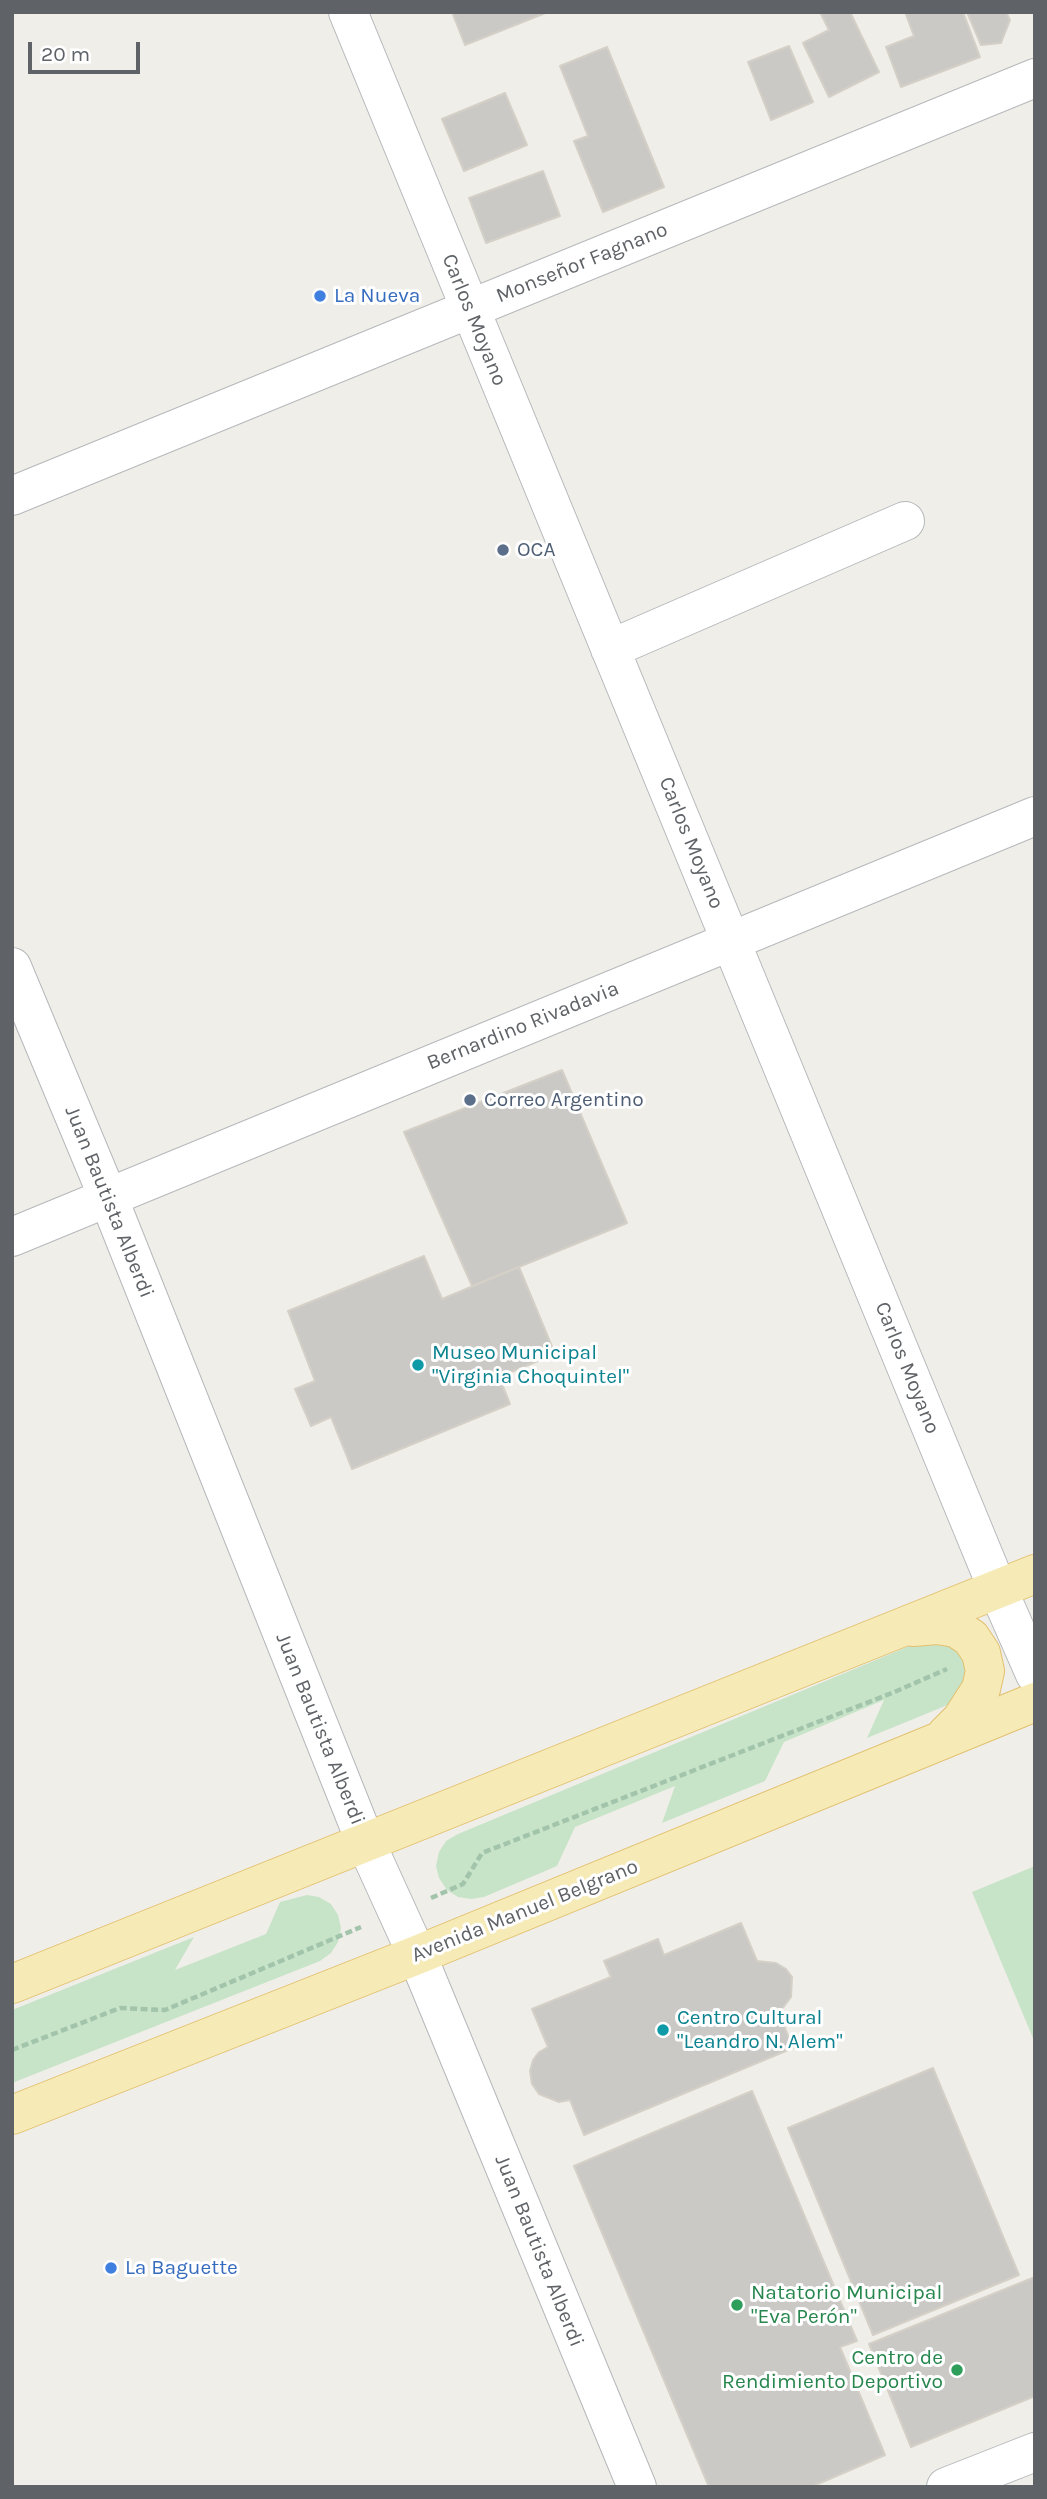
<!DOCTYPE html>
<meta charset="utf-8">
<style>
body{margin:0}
#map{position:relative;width:1047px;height:2499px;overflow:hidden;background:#f0eee8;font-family:Karla,sans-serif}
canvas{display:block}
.frame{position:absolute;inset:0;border:14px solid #5f6367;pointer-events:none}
.scale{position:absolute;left:28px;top:42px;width:112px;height:32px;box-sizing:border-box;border:4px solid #5f6367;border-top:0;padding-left:9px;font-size:21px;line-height:24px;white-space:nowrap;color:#5f6367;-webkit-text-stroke:5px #fff;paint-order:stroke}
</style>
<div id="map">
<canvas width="1047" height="2499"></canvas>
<div class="frame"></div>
<div class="scale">20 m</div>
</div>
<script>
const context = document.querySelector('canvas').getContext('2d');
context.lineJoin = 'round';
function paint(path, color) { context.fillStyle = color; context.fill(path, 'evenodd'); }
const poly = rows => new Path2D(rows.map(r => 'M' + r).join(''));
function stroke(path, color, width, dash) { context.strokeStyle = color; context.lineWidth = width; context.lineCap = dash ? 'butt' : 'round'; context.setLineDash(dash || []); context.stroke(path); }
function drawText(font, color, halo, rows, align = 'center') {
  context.font = font + ' Karla,sans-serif'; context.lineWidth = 6; context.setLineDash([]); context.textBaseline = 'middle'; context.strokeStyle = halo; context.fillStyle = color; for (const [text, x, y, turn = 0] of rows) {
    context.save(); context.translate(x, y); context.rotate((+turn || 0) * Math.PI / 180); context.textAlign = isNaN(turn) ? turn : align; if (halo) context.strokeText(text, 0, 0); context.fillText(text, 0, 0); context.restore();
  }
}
const green = poly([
 [924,1640,950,1640,971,1672,950,1704,867,1738,884,1700,784,1742,765,1781,662,1823,675,1786,575,1827,557,1866,484,1897,471,1899,458,1897,447,1890,439,1878,436,1866,439,1852,446,1841,458,1834],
 [1035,1866,1035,2043,972,1892],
 [307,1895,319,1897,331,1904,338,1915,341,1928,338,1942,331,1953,320,1961,12,2083,12,2010,194,1937,175,1970,266,1934,280,1902]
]);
const building = poly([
 [452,12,548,12,465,45,452,12],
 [820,12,850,12,879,72,829,97,803,43,829,30,820,12],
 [905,12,963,12,980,57,901,87,886,47,914,36,905,12],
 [967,12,1006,12,1010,20,1001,43,981,45,967,12],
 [789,46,813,102,771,120,748,62,789,46],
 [607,47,664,187,603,212,574,141,588,136,560,66,607,47],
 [505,93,527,145,464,171,442,119,505,93],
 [543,171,560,216,486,243,469,198,543,171],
 [562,1070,627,1223,472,1286,404,1132,562,1070],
 [424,1256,442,1299,519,1267,555,1354,499,1377,510,1404,352,1469,331,1417,311,1426,295,1389,315,1381,288,1311,424,1256],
 [741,1923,757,1961,776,1963,786,1969,792,1977,791,1997,779,2013,793,2048,584,2135,570,2100,559,2102,539,2094,532,2084,530,2071,533,2060,539,2052,548,2047,532,2009,611,1977,604,1961,658,1939,664,1955,741,1923],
 [933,2068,1019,2275,873,2335,788,2128,933,2068],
 [752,2091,857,2341,840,2347,885,2455,811,2487,709,2487,574,2166,752,2091],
 [1035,2277,1035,2396,911,2447,869,2344,1035,2277]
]);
const path = poly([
 [431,1898,463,1884,482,1853,892,1693,947,1669],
 [12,2050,120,2008,165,2010,361,1927]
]);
const minor = poly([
 [348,12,998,1590,1035,1674],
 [12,496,1035,78],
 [610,649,905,521],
 [12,967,108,1197,365,1841,417,1955,637,2487],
 [12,1237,1035,816],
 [946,2487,1035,2452]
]);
const major = poly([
 [913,1627,937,1625,956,1628,971,1638,981,1653,985,1671,981,1689,961,1720,946,1735],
 [12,1984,1035,1574],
 [12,2115,417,1955,1035,1702]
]);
const markers = [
 [320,296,7,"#3f7fe0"],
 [503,550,7,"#5c6f8a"],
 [470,1100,7,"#5c6f8a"],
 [418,1365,7,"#0f9aa8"],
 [663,2030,7,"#0f9aa8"],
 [111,2268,7,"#3f7fe0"],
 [737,2305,7,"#2e9e5b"],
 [957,2370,7,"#2e9e5b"]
];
const streetNames = [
 ["Monseñor Fagnano",582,263,-22],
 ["Carlos Moyano",474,320,68],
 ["Carlos Moyano",691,843,68],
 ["Bernardino Rivadavia",523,1026,-22],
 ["Juan Bautista Alberdi",109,1202,68],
 ["Carlos Moyano",907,1368,68],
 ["Juan Bautista Alberdi",320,1729,68],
 ["Avenida Manuel Belgrano",525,1911,-22],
 ["Juan Bautista Alberdi",539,2251,68]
];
const shopNames = [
 ["La Nueva",334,296],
 ["La Baguette",125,2268]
];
const serviceNames = [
 ["OCA",517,550],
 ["Correo Argentino",484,1100]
];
const cultureNames = [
 ["Museo Municipal",432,1353],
 ["\"Virginia Choquintel\"",432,1377],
 ["Centro Cultural",677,2018],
 ["\"Leandro N. Alem\"",677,2042]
];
const leisureNames = [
 ["Natatorio Municipal",751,2293],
 ["\"Eva Perón\"",751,2317],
 ["Centro de",943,2358,"right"],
 ["Rendimiento Deportivo",943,2382,"right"]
];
paint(green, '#c8e4c8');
paint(building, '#cbc9c5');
stroke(building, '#d4d0c7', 2);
stroke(minor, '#b5b8bb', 40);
stroke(major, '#e2c06f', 40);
stroke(path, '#a2c4ab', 4.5, [7, 3.5]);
stroke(minor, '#fff', 38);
stroke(major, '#f6ebb7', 38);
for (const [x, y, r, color] of markers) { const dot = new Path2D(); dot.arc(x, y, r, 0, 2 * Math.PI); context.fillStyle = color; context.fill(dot); stroke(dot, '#fff', 2.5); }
drawText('21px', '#5f6367', '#fff', streetNames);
drawText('21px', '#366cbe', '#fff', shopNames, 'left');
drawText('21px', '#4e5e75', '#fff', serviceNames, 'left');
drawText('21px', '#0d838f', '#fff', cultureNames, 'left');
drawText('21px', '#27864d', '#fff', leisureNames, 'left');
</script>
